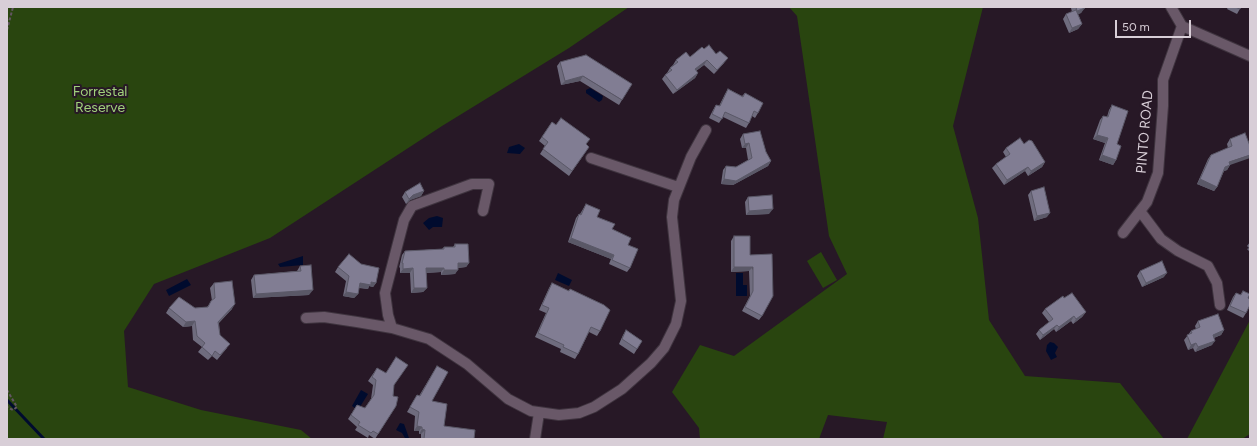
<!DOCTYPE html>
<style>
body{margin:0}
#map{position:relative;width:1257px;height:446px;overflow:hidden;background:#271826;font-family:Figtree,sans-serif}
canvas{display:block}
.frame{position:absolute;inset:0;border:8px solid #d8ced7;pointer-events:none}
.scale{position:absolute;left:1115px;top:20px;width:76px;height:18px;box-sizing:border-box;border:2px solid #d8ced7;border-top:0;padding-left:5px;font-size:12px;line-height:14px;white-space:nowrap;color:#d8ced7;-webkit-text-stroke:3px #271826;paint-order:stroke}
</style>
<div id="map">
<canvas width="1257" height="446"></canvas>
<div class="frame"></div>
<div class="scale">50 m</div>
</div>
<script>
const context = document.querySelector('canvas').getContext('2d');
context.lineJoin = 'round';
function paint(path, color) { context.fillStyle = color; context.fill(path, 'evenodd'); }
const poly = rows => new Path2D(rows.map(r => 'M' + r).join(''));
function stroke(path, color, width, dash) { context.strokeStyle = color; context.lineWidth = width; context.lineCap = dash ? 'butt' : 'round'; context.setLineDash(dash || []); context.stroke(path); }
function drawText(font, color, halo, rows, align = 'center') {
  context.font = font + ' Figtree,sans-serif'; context.lineWidth = 4; context.setLineDash([]); context.textBaseline = 'middle'; context.strokeStyle = halo; context.fillStyle = color; for (const [text, x, y, turn = 0] of rows) {
    context.save(); context.translate(x, y); context.rotate((+turn || 0) * Math.PI / 180); context.textAlign = isNaN(turn) ? turn : align; if (halo) context.strokeText(text, 0, 0); context.fillText(text, 0, 0); context.restore();
  }
}
const green = poly([
 [7,7,629,7,569,48,442,126,270,238,154,284,124,331,128,387,201,410,301,430,312,439,7,439],
 [789,7,983,7,953,126,978,218,989,320,1025,376,1120,383,1164,439,883,439,887,422,828,415,819,439,700,439,699,428,672,392,700,345,734,356,847,274,829,236,797,16],
 [821,252,837,280,823,288,807,261],
 [1250,320,1250,434,1242,439,1187,439]
]);
const water = poly([
 [590,88,603,96,602,100,599,102,586,93,586,90],
 [519,144,525,148,520,154,507,153,509,147],
 [437,216,443,218,442,227,433,227,429,230,423,223,429,218],
 [303,256,303,265,280,267,278,264],
 [558,273,572,280,569,286,555,280],
 [736,273,743,273,743,285,747,285,747,296,736,296],
 [187,279,191,285,169,296,166,290],
 [1050,342,1054,343,1058,347,1055,353,1057,357,1051,360,1046,351,1047,345],
 [361,390,368,394,358,410,352,406],
 [400,423,404,424,409,438,405,438,402,433,396,430]
]);
const stream = poly([
 [7,400,44,439]
]);
const path = poly([
 [7,30,13,7],
 [7,390,17,407,13,410,7,407]
]);
const minor = poly([
 [1171,7,1182,26,1250,56],
 [591,158,678,187],
 [1140,211,1161,239,1178,251,1208,266,1217,283,1220,305],
 [1123,233,1147,202,1158,173,1163,106,1163,80,1182,26],
 [306,318,324,317,357,322,392,328,429,339,467,364,508,399,531,411,559,415,579,413,594,407,622,389,651,363,664,348,676,324,681,301,672,217,674,200,691,157,706,130],
 [392,328,388,315,385,293,404,220,412,206,472,184,489,184,483,211],
 [535,439,539,413]
]);
const wall = poly([
 [1071,7,1084,7,1081,13,1078,14,1082,24,1078,29,1069,33,1063,19,1066,14,1072,12,1071,8],
 [1228,7,1241,7,1237,14,1227,9],
 [704,49,716,54,724,63,714,74,704,65,696,71,698,73,695,78,673,94,662,79,665,75,667,73,670,68,673,65,676,60,690,57],
 [560,62,622,100,619,105,580,81,561,85,557,66],
 [728,89,742,96,745,93,758,113,755,118,752,116,749,123,746,128,723,117,719,123,709,118,713,110,716,105,719,106,725,94],
 [1112,105,1117,144,1116,160,1113,165,1099,160,1105,143,1093,139,1100,120,1103,116,1107,117,1109,110],
 [552,122,589,147,569,176,540,154,545,146,539,141],
 [1245,133,1230,165,1227,170,1224,171,1217,187,1214,191,1197,184,1208,159,1211,155,1228,148,1227,144,1230,139],
 [743,134,766,152,771,161,768,166,733,185,721,184,723,170,726,166,736,167,748,160,746,148,742,148,740,139],
 [1024,144,1045,162,1042,167,1028,176,1025,171,1004,185,992,168,996,164,1006,157,1003,152,1006,148],
 [424,191,421,196,410,200,406,204,402,197,405,192],
 [1031,191,1047,217,1034,221,1028,195],
 [748,197,769,214,746,215,745,202],
 [586,204,597,217,612,229,628,245,630,268,627,272,609,264,611,259,568,242,576,218,579,214,580,214],
 [734,236,750,255,762,316,759,320,742,311,750,296,749,271,731,272,731,241],
 [1250,242,1250,252,1247,249,1249,248,1247,246],
 [455,244,469,263,466,267,458,268,455,274,441,275,441,272,426,273,427,288,423,292,411,293,410,273,400,273,400,267,399,268,402,255,405,251,442,249,444,247,453,247],
 [300,266,309,295,253,298,251,280,254,275,297,271],
 [338,267,376,283,373,287,369,286,368,289,359,288,358,294,354,298,343,296,346,281,335,272],
 [1140,271,1164,277,1142,287,1137,276],
 [214,283,232,309,219,323,220,335,227,348,217,360,212,356,208,360,198,352,202,347,193,340,192,326,183,327,166,313,169,308,195,308,207,307,212,301,210,288],
 [552,283,568,291,570,289,600,331,597,336,589,332,578,354,575,359,560,352,561,349,535,337,546,313,539,310,549,288],
 [1243,291,1248,298,1246,313,1243,318,1227,310,1233,297,1236,293,1240,295],
 [1064,298,1086,312,1082,317,1073,324,1071,321,1056,332,1054,329,1040,340,1036,334,1039,330,1049,322,1042,313,1045,309],
 [1198,321,1224,330,1221,335,1214,338,1212,345,1195,352,1193,348,1188,350,1184,340,1191,331,1196,329,1195,326],
 [626,330,642,341,634,354,619,344,623,335],
 [437,366,432,401,444,426,474,439,421,439,421,434,419,434,419,431,414,431,415,416,407,412,417,395,419,396],
 [377,368,394,385,393,396,396,406,375,439,369,435,368,438,355,430,357,427,348,419,357,405,365,408,371,399,373,385,368,381]
]);
const shadedWall = poly([
 [1085,8,1081,13,1074,16,1077,11],
 [1082,24,1078,29,1069,33,1072,28],
 [728,58,724,63,714,74,717,70],
 [707,60,704,65,692,74,695,69],
 [698,73,695,78,673,94,677,90],
 [583,76,580,81,561,85,565,81],
 [1097,135,1108,138,1105,143,1093,139],
 [749,143,746,148,742,148,745,144],
 [1102,155,1116,160,1113,165,1099,160],
 [1250,155,1250,158,1230,165,1227,170,1222,172,1229,162],
 [771,161,768,166,733,185,721,184,724,179],
 [1045,162,1042,167,1028,176,1031,171],
 [1028,167,1025,171,1004,185,1007,180],
 [1200,179,1217,187,1214,191,1197,184],
 [424,191,421,196,410,200,406,204,409,199,413,195],
 [773,209,769,214,746,215,749,211],
 [1050,213,1047,217,1034,221,1037,216],
 [571,238,614,255,611,259,568,242],
 [458,263,469,263,466,267,455,268],
 [734,267,753,267,749,271,731,272],
 [413,268,410,273,400,273,403,269],
 [426,268,444,268,441,272,423,273],
 [444,270,458,270,455,274,441,275],
 [1167,273,1164,277,1142,287,1146,283],
 [371,282,376,283,373,287,369,286,368,289,356,287,360,283],
 [414,288,427,288,423,292,411,293],
 [313,290,309,295,253,298,256,294],
 [346,292,358,294,354,298,343,296],
 [235,304,232,309,215,326,218,322],
 [1086,312,1082,317,1073,324,1076,319],
 [1074,316,1071,321,1056,332,1059,327],
 [195,321,192,326,183,327,186,322],
 [1057,325,1054,329,1040,340,1043,335],
 [1224,330,1221,335,1210,339,1213,335],
 [1215,341,1212,345,1195,352,1198,347],
 [1196,343,1193,348,1188,350,1191,345],
 [417,426,422,427,419,431,414,431],
 [422,429,425,430,421,434,419,434]
]);
const building = poly([
 [1076,7,1084,7,1085,8,1077,11,1076,7],
 [1235,7,1241,7,1240,9,1235,7],
 [1076,10,1082,24,1072,28,1066,14,1076,10],
 [709,45,716,54,720,51,728,58,717,70,707,60,695,69,698,73,677,90,665,75,672,70,670,68,678,62,676,60,686,52,690,57,702,47,704,49,709,45],
 [586,55,632,84,622,100,583,76,565,81,560,62,586,55],
 [728,89,743,97,745,93,763,103,758,113,754,111,749,123,725,112,722,119,712,114,716,105,720,106,728,89],
 [1112,105,1128,111,1117,144,1121,146,1116,160,1102,155,1108,138,1097,135,1103,116,1108,117,1112,105],
 [561,118,590,139,586,144,589,147,572,171,543,149,548,142,542,137,552,122,556,125,561,118],
 [760,131,766,152,771,161,736,181,724,179,726,166,736,167,752,158,749,143,745,144,743,134,760,131],
 [1245,133,1250,146,1250,155,1229,162,1230,165,1225,167,1217,187,1200,179,1211,155,1232,146,1230,139,1245,133],
 [1020,138,1024,144,1029,140,1032,141,1045,162,1031,171,1028,167,1007,180,996,164,1010,154,1006,148,1020,138],
 [420,183,424,191,413,195,409,199,405,192,420,183],
 [1044,187,1050,213,1037,216,1031,191,1044,187],
 [772,195,773,209,749,211,748,197,772,195],
 [586,204,600,210,597,217,615,224,612,229,631,238,628,245,638,249,630,268,612,260,614,255,571,238,579,214,581,215,586,204],
 [734,236,750,236,750,255,772,254,773,296,762,316,745,307,753,291,753,267,734,267,734,236],
 [455,244,468,244,469,263,458,263,458,270,444,270,444,268,426,268,427,288,414,288,413,268,403,269,403,263,402,263,405,251,444,249,444,247,455,247,455,244],
 [349,254,361,264,379,268,376,283,371,282,371,285,360,283,358,294,346,292,349,276,338,267,349,254],
 [1162,261,1167,273,1146,283,1140,271,1162,261],
 [311,265,313,290,256,294,254,275,301,271,300,266,311,265],
 [232,281,235,304,218,322,220,335,230,344,220,355,215,351,212,356,202,347,205,343,197,336,195,321,186,322,169,308,179,297,195,308,208,307,211,301,215,298,214,283,232,281],
 [552,283,569,291,570,289,604,305,610,310,600,331,591,327,578,354,563,347,564,345,538,333,549,308,542,305,552,283],
 [1243,291,1250,294,1248,298,1250,299,1250,305,1246,313,1230,306,1236,293,1241,295,1243,291],
 [1072,293,1086,312,1076,319,1074,316,1059,327,1057,325,1043,335,1039,330,1053,319,1045,309,1063,296,1064,298,1072,293],
 [1218,314,1224,330,1213,335,1215,341,1198,347,1196,343,1191,345,1187,335,1192,333,1191,331,1200,327,1198,321,1218,314],
 [626,330,642,341,637,349,622,339,626,330],
 [396,357,408,365,394,385,393,396,398,397,396,406,378,434,373,431,371,433,358,425,360,422,351,415,357,405,365,408,374,395,376,380,372,377,377,368,386,373,396,357],
 [437,366,448,372,432,401,447,404,444,426,475,430,474,439,424,439,425,430,422,429,422,427,417,426,419,412,410,407,417,395,420,396,437,366]
]);
const parkNames = [
 ["Forrestal",100,92],
 ["Reserve",100,108]
];
const streetNames = [
 ["PINTO ROAD",1145,132,-85]
];
paint(green, '#29450f');
paint(water, '#000b2e');
stroke(stream, '#000b2e', 3);
stroke(minor, '#3f343f', 12);
stroke(path, '#635662', 2, [3, 2]);
stroke(minor, '#695868', 10);
paint(wall, '#6f6c7e');
paint(shadedWall, '#5a5867');
paint(building, '#817d93');
stroke(building, '#5a5867', 1);
drawText('14px', '#a1d17c', '#271826', parkNames);
drawText('14px', '#d8ced7', '#271826', streetNames);
</script>
